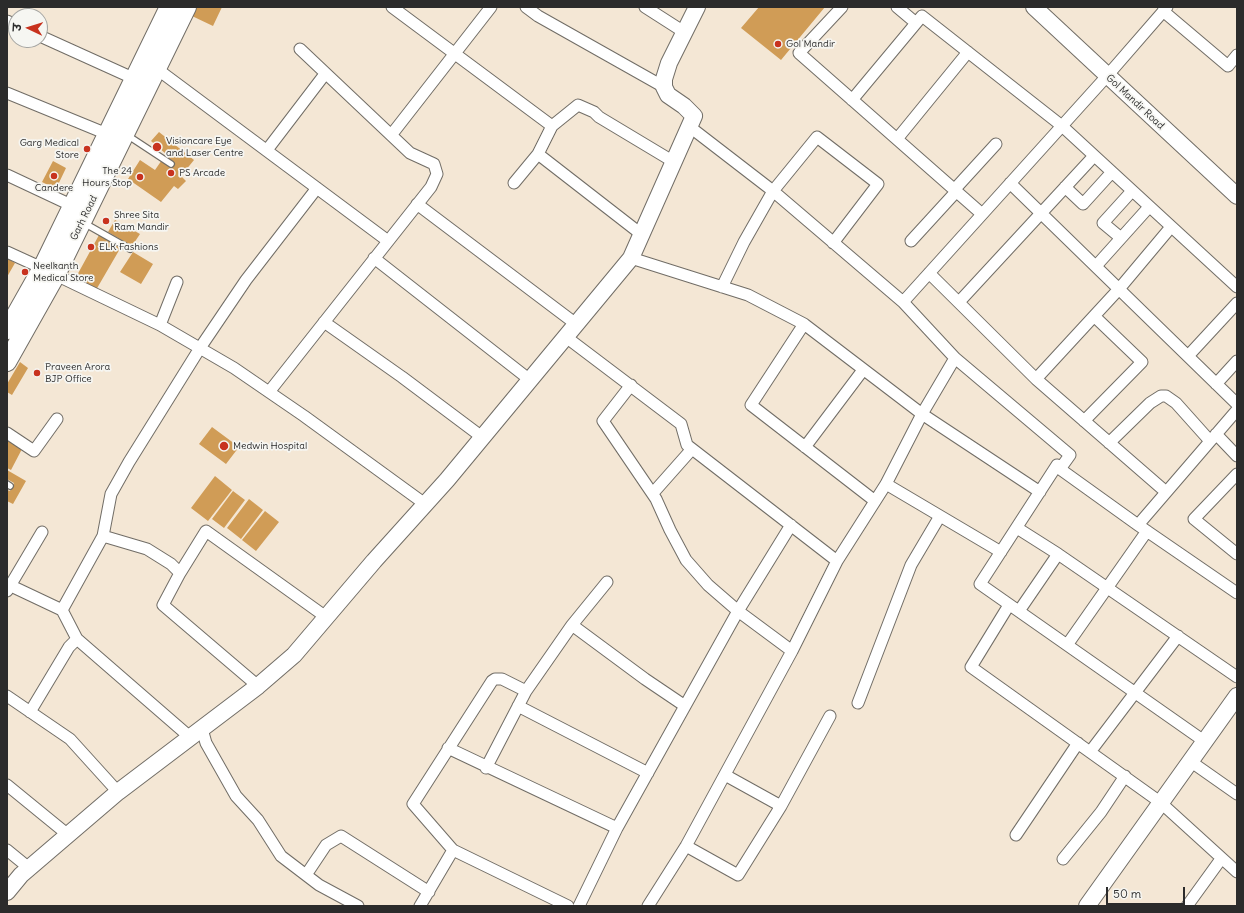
<!DOCTYPE html>
<meta charset="utf-8">
<style>
body{margin:0}
#map{position:relative;width:1244px;height:913px;overflow:hidden;background:#f4e7d5;font-family:Delius,"Playpen Sans Deva",sans-serif}
canvas{display:block}
.frame{position:absolute;inset:0;border:8px solid #2b2b2b;pointer-events:none}
.north{position:absolute;left:8px;top:8px;width:40px;height:40px;box-sizing:border-box;background:#f6f6f2;border:1px solid #a5a5a2;border-radius:50%;rotate:274deg;font-size:11px;font-weight:700;line-height:16px;text-align:center;color:#2b2b2b}
.north::after{content:'';display:block;margin:auto;width:14px;height:18px;background:#c8321e;clip-path:polygon(50% 0,100% 100%,50% 72%,0 100%)}
.scale{position:absolute;left:1106px;top:887px;width:79px;height:18px;box-sizing:border-box;border:2px solid #2b2b2b;border-top:0;padding-left:5px;font-size:12px;line-height:14px;white-space:nowrap;color:#2b2b2b;-webkit-text-stroke:3px #f6f6f2;paint-order:stroke}
</style>
<div id="map">
<canvas width="1244" height="913"></canvas>
<div class="frame"></div>
<div class="north">उ</div>
<div class="scale">50 m</div>
</div>
<script>
const context = document.querySelector('canvas').getContext('2d');
context.lineJoin = 'round';
function paint(path, color) { context.fillStyle = color; context.fill(path, 'evenodd'); }
const poly = rows => new Path2D(rows.map(r => 'M' + r).join(''));
function stroke(path, color, width, dash) { context.strokeStyle = color; context.lineWidth = width; context.lineCap = dash ? 'butt' : 'round'; context.setLineDash(dash || []); context.stroke(path); }
function drawText(font, color, halo, rows, align = 'center') {
  context.font = font + ' Delius,sans-serif'; context.lineWidth = 3.5; context.setLineDash([]); context.textBaseline = 'middle'; context.strokeStyle = halo; context.fillStyle = color; for (const [text, x, y, turn = 0] of rows) {
    context.save(); context.translate(x, y); context.rotate((+turn || 0) * Math.PI / 180); context.textAlign = isNaN(turn) ? turn : align; if (halo) context.strokeText(text, 0, 0); context.fillText(text, 0, 0); context.restore();
  }
}
const building = poly([
 [197,7,222,7,213,26,192,16],
 [759,7,825,7,781,60,741,28],
 [159,132,194,160,181,176,186,181,178,189,174,186,161,202,128,179,140,160,155,170,166,154,151,141],
 [53,161,66,168,56,189,42,182],
 [115,220,140,234,132,246,108,232],
 [99,235,121,247,96,290,75,279],
 [133,252,153,264,141,284,120,272],
 [7,258,15,263,7,277],
 [20,362,28,368,12,395,7,392,7,384],
 [212,427,239,447,226,464,199,444],
 [7,440,22,449,11,470,7,468],
 [7,470,26,481,13,504,7,501,7,490,10,491,14,483,7,479],
 [215,476,232,490,208,521,191,508],
 [233,491,245,500,224,528,212,519],
 [249,499,263,510,241,539,227,528],
 [265,511,279,522,256,551,242,540]
]);
const lane = poly([
 [127,135,171,164],
 [84,223,130,249],
 [7,484,10,486]
]);
const street = poly([
 [392,7,552,126],
 [526,7,538,16,664,87],
 [645,7,684,32],
 [842,7,799,53,982,214],
 [897,7,916,23],
 [1163,11,1228,66,1237,55],
 [7,21,16,25],
 [40,36,135,79],
 [153,66,388,241],
 [7,93,112,136],
 [852,100,922,16,1062,126,1237,287],
 [690,127,773,191,903,302,955,358,1070,455,1060,469,1138,525,1237,593],
 [392,134,491,7],
 [897,139,968,52],
 [267,150,325,74],
 [538,154,641,234],
 [7,175,73,206],
 [514,183,538,154,552,126,578,105,594,112,599,117,674,162],
 [1010,183,1237,404],
 [1065,187,1083,204,1112,172],
 [417,204,576,324],
 [1121,238,1103,223,1132,191],
 [911,241,954,194,954,190,996,144],
 [7,252,42,268],
 [374,258,530,380],
 [631,258,748,295,804,324],
 [1096,266,1149,207],
 [929,273,1036,379,1166,492],
 [56,275,160,325,234,368,304,416,425,504],
 [722,287,744,242,773,191,817,137,878,184,833,243],
 [903,302,1107,76,1167,7],
 [959,302,1094,156],
 [324,322,402,377,482,437],
 [160,325,177,282],
 [566,337,681,424,687,445,837,561],
 [1188,356,1237,303],
 [1036,379,1119,289,1171,227],
 [1216,384,1237,361],
 [631,385,603,421,656,499,670,530,686,560,708,585,738,611,792,651],
 [269,392,431,187,437,174,434,164,410,153,300,49],
 [1084,421,1142,362,1094,316],
 [7,433,34,451,57,419],
 [1216,434,1237,456],
 [1109,443,1150,403,1161,396,1166,396,1176,403,1210,441],
 [805,447,863,370],
 [1060,469,1057,465,980,584,1204,741],
 [1237,474,1194,519,1237,554],
 [886,484,1001,552],
 [653,493,692,449],
 [875,501,751,405,804,324,922,414,1040,492],
 [1138,525,1237,410],
 [1017,528,1058,554],
 [103,536,147,549,171,564,180,573],
 [7,584,62,610,77,639,191,738],
 [7,591,42,532],
 [1009,605,971,667,1160,802,1237,872],
 [62,610,103,536,111,494,129,462,200,348,246,280,317,188],
 [1019,611,1058,554,1237,677],
 [572,625,645,679,685,706],
 [1067,645,1147,531],
 [258,686,163,605,180,573,206,531,326,617],
 [7,696,70,739,118,792],
 [858,703,911,565,940,516],
 [518,706,648,773],
 [30,712,69,647,77,639],
 [202,729,206,743,236,796,258,820,281,856,319,885,358,906],
 [448,748,617,828],
 [1090,752,1178,636],
 [1190,761,1237,794],
 [486,768,526,691,572,625,607,582],
 [7,785,67,834],
 [781,806,830,716],
 [1016,835,1078,743],
 [686,846,738,875,781,806,725,775],
 [7,850,29,868],
 [453,850,413,804,492,681,495,679,502,679,526,691],
 [1063,859,1101,812,1125,776],
 [306,875,326,845,341,836,429,892],
 [420,906,453,850,568,906],
 [579,906,617,828,738,611,791,525],
 [648,906,686,846,792,651,837,561,886,484,922,414,955,358],
 [1187,906,1221,859]
]);
const secondary = poly([
 [1034,7,1237,196],
 [7,892,21,875,118,792,258,686,294,655,374,561,447,480,631,258,694,116,684,106,668,95,664,87,664,79,669,63,697,7],
 [1087,906,1237,696]
]);
const primary = poly([
 [7,330,42,268,169,7],
 [7,362,56,275,187,7]
]);
const markers = [
 [778,44,4,"#c8321e"],
 [157,147,5,"#c8321e"],
 [87,149,4,"#c8321e"],
 [171,173,4,"#c8321e"],
 [54,176,4,"#c8321e"],
 [140,177,4,"#c8321e"],
 [106,221,4,"#c8321e"],
 [91,247,4,"#c8321e"],
 [25,272,4,"#c8321e"],
 [37,373,4,"#c8321e"],
 [224,446,5,"#c8321e"]
];
const poiNames = [
 ["Gol Mandir",786,44],
 ["Visioncare Eye",166,141],
 ["and Laser Centre",166,153],
 ["Garg Medical",79,143,"right"],
 ["Store",79,155,"right"],
 ["The 24",132,171,"right"],
 ["Hours Stop",132,183,"right"],
 ["PS Arcade",179,173],
 ["Candere",54,188,"center"],
 ["Shree Sita",114,215],
 ["Ram Mandir",114,227],
 ["ELK Fashions",99,247],
 ["Neelkanth",33,266],
 ["Medical Store",33,278],
 ["Praveen Arora",45,367],
 ["BJP Office",45,379],
 ["Medwin Hospital",233,446]
];
const streetNames = [
 ["Gol Mandir Road",1135,102,43],
 ["Garh Road",84,218,-64]
];
paint(building, '#d09c56');
stroke(lane, '#716d66', 8);
stroke(street, '#716d66', 13);
stroke(secondary, '#716d66', 18);
stroke(primary, '#716d66', 20);
stroke(lane, '#fff', 5.5);
stroke(street, '#fff', 11);
stroke(secondary, '#fff', 16);
stroke(primary, '#fff', 18);
for (const [x, y, r, color] of markers) { const dot = new Path2D(); dot.arc(x, y, r, 0, 2 * Math.PI); context.fillStyle = color; context.fill(dot); stroke(dot, '#f6f6f2', 1.5); }
drawText('10px', '#2b2b2b', '#f6f6f2', poiNames, 'left');
drawText('10px', '#2b2b2b', '#f6f6f2', streetNames);
</script>
